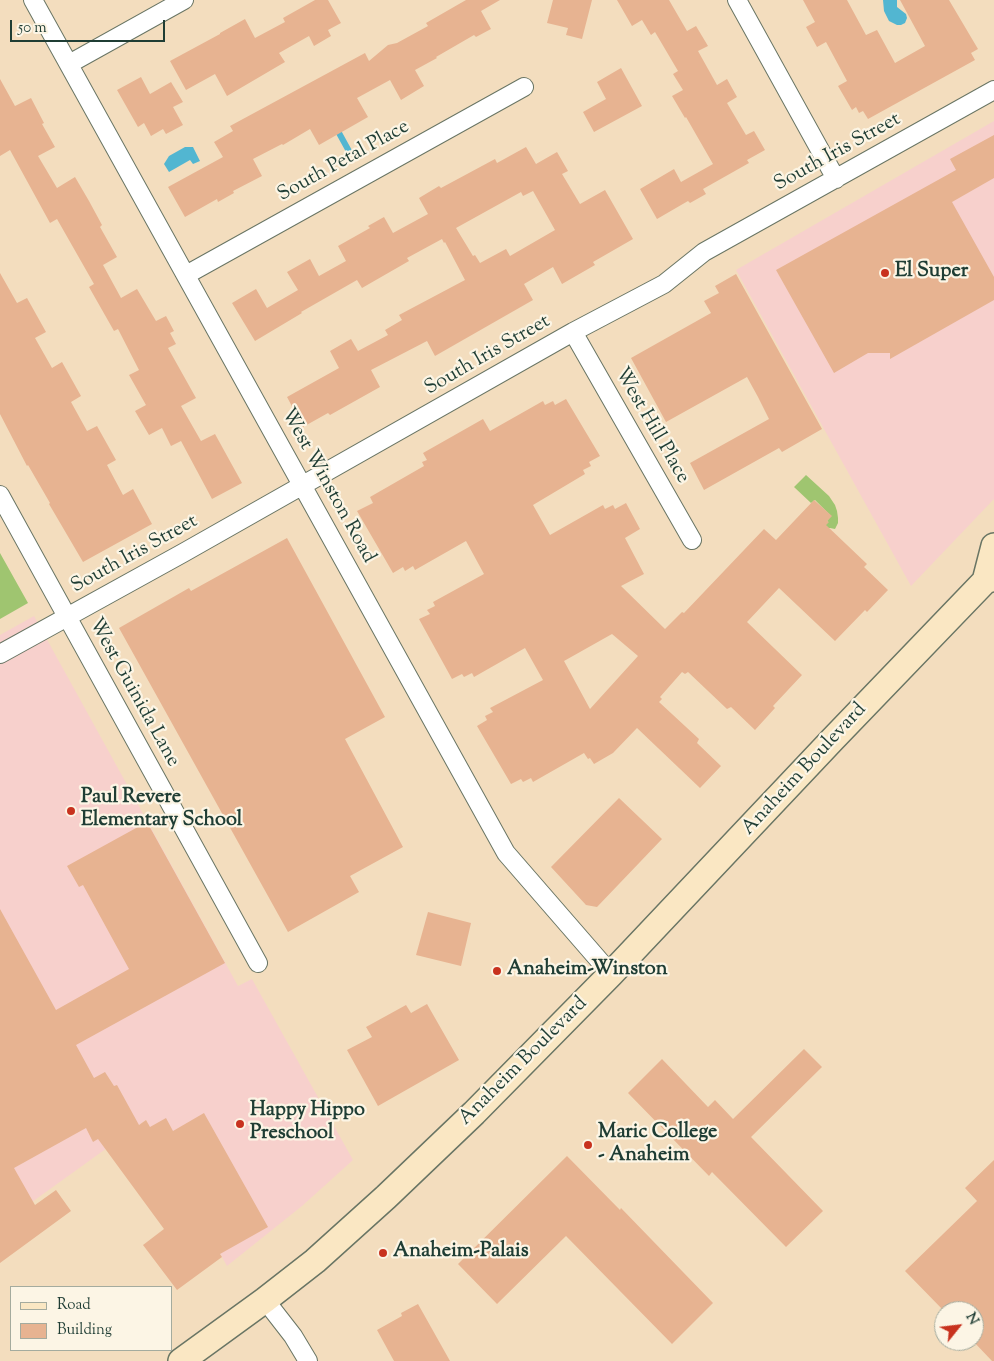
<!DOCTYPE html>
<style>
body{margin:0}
#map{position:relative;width:994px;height:1361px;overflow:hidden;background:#f3ddbe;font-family:"Sorts Mill Goudy",serif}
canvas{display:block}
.legend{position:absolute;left:10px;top:1286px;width:162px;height:65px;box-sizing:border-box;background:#fcf5e5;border:1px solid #a4ab9e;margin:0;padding:6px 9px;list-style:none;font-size:15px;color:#1f3d34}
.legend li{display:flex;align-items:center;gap:10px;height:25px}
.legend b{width:25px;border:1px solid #a4ab9e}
.north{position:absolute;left:934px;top:1301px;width:50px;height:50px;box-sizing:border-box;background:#fcf5e5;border:1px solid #a4ab9e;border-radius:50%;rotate:61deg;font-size:14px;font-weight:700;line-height:20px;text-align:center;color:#1f3d34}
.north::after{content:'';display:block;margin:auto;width:18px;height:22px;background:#c8321e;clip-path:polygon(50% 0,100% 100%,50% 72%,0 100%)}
.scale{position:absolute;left:10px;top:20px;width:155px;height:22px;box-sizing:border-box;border:2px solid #1f3d34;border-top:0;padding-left:6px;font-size:15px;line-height:18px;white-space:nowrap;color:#1f3d34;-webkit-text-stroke:4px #fcf5e5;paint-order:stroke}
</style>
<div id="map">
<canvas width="994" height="1361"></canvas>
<ul class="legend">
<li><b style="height:6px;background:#fae7c3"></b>Road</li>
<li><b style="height:14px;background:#e7b391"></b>Building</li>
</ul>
<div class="north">N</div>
<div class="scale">50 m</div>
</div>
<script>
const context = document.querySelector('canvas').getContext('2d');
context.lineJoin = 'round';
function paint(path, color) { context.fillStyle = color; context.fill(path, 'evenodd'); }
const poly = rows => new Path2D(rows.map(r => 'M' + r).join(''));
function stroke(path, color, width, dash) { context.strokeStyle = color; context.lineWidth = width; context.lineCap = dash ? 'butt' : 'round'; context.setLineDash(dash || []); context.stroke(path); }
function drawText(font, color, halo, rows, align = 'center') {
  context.font = font + ' "Sorts Mill Goudy",serif'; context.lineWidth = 4.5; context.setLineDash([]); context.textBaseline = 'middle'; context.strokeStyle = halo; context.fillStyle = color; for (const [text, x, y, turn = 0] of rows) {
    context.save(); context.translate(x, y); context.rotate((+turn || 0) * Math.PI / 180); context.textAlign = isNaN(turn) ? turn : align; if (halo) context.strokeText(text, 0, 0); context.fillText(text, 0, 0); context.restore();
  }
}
const built = poly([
 [994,121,994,499,911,586,736,270],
 [34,616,238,986,252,979,353,1160,302,1206,227,1266,146,1120,0,1225,0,635]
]);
const green = poly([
 [806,475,829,496,835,505,837,511,838,518,838,523,835,529,830,528,823,528,828,522,827,521,831,516,815,500,811,503,794,487],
 [0,553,28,603,0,619]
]);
const water = poly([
 [883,0,897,0,897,7,906,14,907,18,905,23,901,25,897,25,889,21,884,11],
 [185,147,193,147,200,161,193,164,190,160,169,172,164,164,169,156]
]);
const stream = poly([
 [339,133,350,153]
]);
const building = poly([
 [315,0,328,0,341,23,328,30,331,36,314,46,309,36,279,53,285,62,227,96,215,74,186,90,170,61,220,34,220,33,245,19,255,38,285,22,283,18],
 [466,0,500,0,481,11,491,29,476,37,474,35,436,57,437,58,415,70,424,86,401,100,390,80,357,98,368,117,319,145,310,129,283,145,282,144,253,159,262,176,233,191,234,193,218,202,217,199,185,217,168,187,223,157,214,142,233,131,230,126,365,53,369,61,388,45,397,43,428,26,426,23],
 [553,0,592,0,582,39,566,35,568,28,547,23],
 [617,0,669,0,687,31,696,26,708,46,698,51,717,85,727,79,737,97,727,103,746,135,754,131,765,150,747,160,749,163,703,189,706,194,690,203,688,201,657,219,640,189,674,169,681,182,713,164,686,117,685,118,672,96,683,90,673,74,678,71,655,32,651,35,642,20,632,26],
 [803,0,847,0,866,35,877,30,895,63,925,46,900,0,949,0,978,49,971,53,975,60,868,119,863,111,859,113,856,107,852,110,838,86,847,81,826,42,817,47,806,27,815,22],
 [621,68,642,106,594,132,583,112,606,99,597,82],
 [141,77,150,94,171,82,183,102,173,107,183,125,166,134,163,129,151,136,144,123,138,127,117,90],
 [0,79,15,106,31,98,44,123,42,124,55,147,38,156,57,188,75,177,89,201,102,225,100,227,117,257,103,265,121,298,137,289,156,321,166,316,174,331,170,333,176,344,168,348,196,398,181,406,201,441,215,434,242,483,212,499,181,441,171,446,162,428,149,435,135,411,146,405,129,375,139,370,118,329,114,331,89,287,94,284,57,219,50,223,10,150,0,156],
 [994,135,994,178,952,202,994,277,994,300,890,359,890,353,868,353,834,373,776,270,956,170,950,159],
 [526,147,536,164,557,152,568,171,562,174,580,204,605,190,633,239,593,262,595,265,562,284,553,267,524,284,533,300,435,356,427,341,371,370,380,387,330,415,328,413,303,427,287,397,339,368,330,351,351,339,358,351,388,335,385,330,402,320,399,315,465,280,445,242,444,243,442,239,407,258,409,261,362,288,357,280,301,312,302,313,255,341,232,303,256,289,267,308,298,290,287,272,310,259,319,276,346,261,338,246,370,228,368,226,384,217,393,233,428,214,419,198,439,186,441,188,495,159,497,163],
 [533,191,555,230,510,256,506,249,480,263,475,255,473,256,456,228,521,192,523,196],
 [0,273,17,303,27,298,46,332,35,338,52,368,62,362,81,396,71,402,87,431,97,426,116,460,107,465,123,495,133,489,152,524,83,562,49,504,50,503,28,465,27,466,0,414],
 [736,274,822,429,782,452,779,448,704,490,690,463,769,419,758,397,747,377,666,422,631,358,711,313,704,301,719,293,715,286],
 [566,399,600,456,589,462,591,466,583,470,585,474,533,505,550,535,603,505,605,509,613,505,615,509,626,503,640,529,625,538,644,574,621,586,665,629,682,612,684,613,764,529,776,540,814,500,832,516,827,521,829,522,826,525,867,564,864,567,888,590,867,612,865,610,835,641,779,588,747,622,802,675,773,706,775,708,755,730,731,707,727,709,688,672,685,674,682,672,660,697,662,699,659,702,699,739,697,743,721,766,700,788,637,728,613,753,594,764,590,758,588,759,584,753,533,782,531,778,523,782,521,779,511,784,477,726,487,720,485,716,493,712,490,708,543,680,525,648,474,677,472,673,464,677,462,674,452,679,419,619,430,614,427,610,435,606,433,602,484,574,466,541,415,570,413,566,405,571,403,567,393,573,357,511,373,503,370,497,424,466,422,462,427,460,423,453,483,419,490,431,543,401,545,405,553,401,555,405],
 [612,634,638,656,590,709,564,661],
 [287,538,385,717,345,739,403,847,350,876,359,892,288,932,119,628,189,588,191,591],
 [619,798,662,839,597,907,586,905,551,867],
 [147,822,225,963,76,1045,94,1078,105,1072,114,1086,117,1085,139,1125,146,1120,150,1127,166,1118,173,1131,204,1113,268,1227,220,1254,222,1257,177,1290,143,1245,164,1229,98,1139,93,1142,86,1128,14,1168,35,1205,56,1190,71,1211,0,1263,0,909,56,1010,129,969,83,885,79,887,67,866],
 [428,912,471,923,461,966,416,955],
 [427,1004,459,1060,378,1106,347,1050,372,1037,366,1027,406,1005,411,1013],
 [804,1049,822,1067,751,1137,823,1211,786,1247,712,1172,709,1176,628,1093,662,1059,708,1107,715,1100,733,1119],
 [567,1156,620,1210,621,1208,713,1303,672,1344,566,1236,497,1304,458,1264],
 [994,1160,994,1361,992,1361,973,1341,974,1341,974,1311,944,1311,905,1271,977,1201,965,1188],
 [418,1304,450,1361,394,1361,377,1330,402,1316,401,1313]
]);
const street = poly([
 [33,0,506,853,611,974],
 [737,0,836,179],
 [69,64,184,0],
 [186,275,524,87],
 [573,332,692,540],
 [0,495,258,963],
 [0,654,183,553,573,332,664,284,704,252,994,90],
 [265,1300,293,1336,308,1361]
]);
const secondary = poly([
 [985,581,994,546],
 [181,1361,265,1300,315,1261,386,1197,474,1113,611,974,832,740,985,581,994,578]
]);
const markers = [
 [885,273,5,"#c8321e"],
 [71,811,5,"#c8321e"],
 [497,971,5,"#c8321e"],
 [240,1124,5,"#c8321e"],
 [588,1145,5,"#c8321e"],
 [383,1253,5,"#c8321e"]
];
const streetNames = [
 ["South Iris Street",838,153,-29],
 ["South Petal Place",344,162,-29],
 ["South Iris Street",488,356,-30],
 ["West Hill Place",651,426,60],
 ["West Winston Road",327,486,61],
 ["South Iris Street",135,555,-29],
 ["West Guinida Lane",133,693,61],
 ["Anaheim Boulevard",805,770,-47],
 ["Anaheim Boulevard",524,1062,-45]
];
const poiNames = [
 ["El Super",895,273],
 ["Paul Revere",81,799],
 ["Elementary School",81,822],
 ["Anaheim-Winston",507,971],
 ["Happy Hippo",250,1112],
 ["Preschool",250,1135],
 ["Maric College",598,1134],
 ["- Anaheim",598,1157],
 ["Anaheim-Palais",393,1253]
];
paint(built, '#f7d0cc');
paint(green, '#9fc570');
paint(water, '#52b6d1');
stroke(stream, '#52b6d1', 6);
paint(building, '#e7b391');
stroke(street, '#697564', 20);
stroke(secondary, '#697564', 28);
stroke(street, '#fff', 18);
stroke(secondary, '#fae7c3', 25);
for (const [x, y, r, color] of markers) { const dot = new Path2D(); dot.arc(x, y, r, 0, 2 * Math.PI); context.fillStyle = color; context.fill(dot); stroke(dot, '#fcf5e5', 2); }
drawText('20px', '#1f3d34', '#fcf5e5', streetNames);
drawText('bold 20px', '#1f3d34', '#fcf5e5', poiNames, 'left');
</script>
